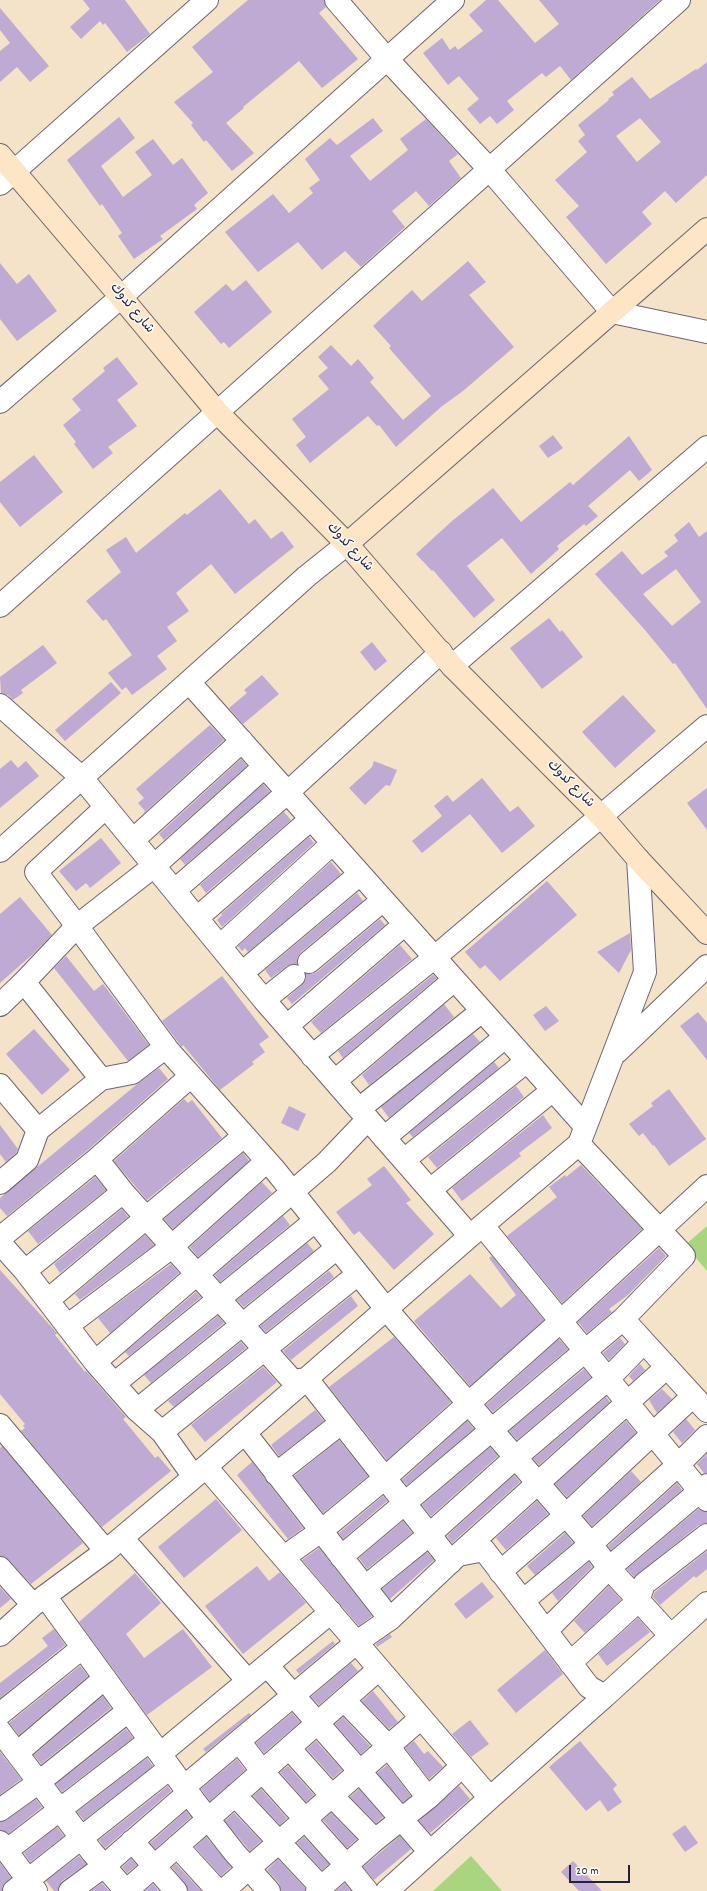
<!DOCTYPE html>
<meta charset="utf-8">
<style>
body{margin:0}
#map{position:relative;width:707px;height:1891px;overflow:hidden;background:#f4e2c9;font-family:Dekko,sans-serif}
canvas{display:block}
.scale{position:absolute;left:569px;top:1865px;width:61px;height:18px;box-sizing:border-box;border:2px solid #22223b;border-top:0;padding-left:5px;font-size:12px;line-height:14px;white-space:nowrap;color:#22223b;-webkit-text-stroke:3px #fdfcf7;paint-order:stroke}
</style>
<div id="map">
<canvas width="707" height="1891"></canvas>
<div class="scale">20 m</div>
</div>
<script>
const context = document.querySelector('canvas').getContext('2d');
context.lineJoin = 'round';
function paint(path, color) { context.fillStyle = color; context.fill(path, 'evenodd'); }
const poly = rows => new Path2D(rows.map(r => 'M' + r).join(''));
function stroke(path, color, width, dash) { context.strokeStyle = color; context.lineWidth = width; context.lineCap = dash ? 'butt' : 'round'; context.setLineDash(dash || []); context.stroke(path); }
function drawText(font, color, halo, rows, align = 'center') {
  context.font = font + ' Dekko,"Playpen Sans Arabic",sans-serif'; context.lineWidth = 3; context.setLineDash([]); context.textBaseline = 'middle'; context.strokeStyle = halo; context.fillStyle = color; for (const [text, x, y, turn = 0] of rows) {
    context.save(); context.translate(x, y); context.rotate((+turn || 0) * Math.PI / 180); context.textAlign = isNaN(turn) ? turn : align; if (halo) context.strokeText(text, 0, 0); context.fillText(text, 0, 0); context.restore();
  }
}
const green = poly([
 [707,1226,707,1271,685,1245],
 [471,1856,502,1891,433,1891]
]);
const building = poly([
 [83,0,125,0,150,34,127,52,105,23,103,25,100,21,81,39,70,27,90,9],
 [248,0,324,0,326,7,319,13,358,59,322,88,299,61,243,107,244,108,226,123,254,153,232,171,206,140,204,142,191,125,193,123,174,102,213,72,192,47],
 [486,0,498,0,535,43,559,24,539,0,660,0,571,80,560,66,546,77,542,73,507,101,514,110,497,124,490,116,480,124,467,109,479,99,459,76,448,85,423,53,442,38,450,50,455,46,458,50,483,31,469,15],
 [0,8,49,66,30,82,17,67,0,82,0,51,10,43,0,30],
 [707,62,707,175,676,203,665,191,642,212,652,224,606,264,566,217,579,206,555,180,587,152,578,141,585,135,578,125,609,100,608,99,614,95,612,92,632,77,650,99,696,69,697,70],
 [640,118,661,142,637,162,616,136],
 [119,117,135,138,101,166,123,197,152,175,135,152,153,139,173,165,182,158,208,193,194,205,197,209,160,236,163,239,134,259,118,236,122,233,102,204,100,206,67,160],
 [373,118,383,131,350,156,370,181,408,150,400,139,426,119,458,154,449,161,461,178,429,206,416,191,392,211,405,227,361,267,345,251,322,270,298,242,258,272,225,232,273,194,289,213,313,193,309,188,320,180,305,159,330,138,337,145],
 [468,261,486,282,469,295,514,347,463,391,441,407,396,447,379,425,377,426,368,416,310,463,296,445,306,437,292,419,329,389,318,376,328,368,318,357,331,345,351,366,358,359,374,378,370,382,403,420,431,396,389,348,391,346,373,326,412,290,422,301],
 [0,263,17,284,29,274,57,311,17,341,0,319],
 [246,280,272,312,229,348,224,342,221,344,194,312,226,284,233,291],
 [117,357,138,384,117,400,137,426,108,447,113,453,93,469,74,444,76,442,63,425,81,410,72,399,105,371,103,368],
 [553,435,563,448,548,458,539,446],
 [629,436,652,470,639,481,630,470,588,506,598,516,586,526,584,524,557,546,559,549,531,574,502,538,467,566,495,600,474,618,433,570,432,571,416,554,452,521,493,488,521,522,570,482,573,485],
 [34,455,63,492,20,527,0,502,0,482],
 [220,489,249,524,255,519,271,539,282,531,294,547,235,594,211,564,176,593,189,611,167,627,177,641,157,656,167,669,132,695,126,687,122,690,108,673,132,655,106,619,103,621,86,601,121,572,106,550,126,537,136,553,185,513,187,515],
 [689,522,699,537,707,531,707,709,675,663,673,664,645,630,595,574,622,551,642,575,668,556,664,552,678,541,674,535],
 [676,569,701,602,672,626,643,594],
 [549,618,560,632,562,630,583,657,542,689,510,648],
 [372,642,387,661,375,671,360,652],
 [43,645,57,663,21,690,23,693,13,700,8,695,1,693,0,677],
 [262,675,279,694,243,724,229,708,247,693,244,690],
 [111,682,121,693,65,741,55,730],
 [623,695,656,731,615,768,582,732],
 [210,725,224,740,143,814,145,811,138,803,144,798,136,789],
 [241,759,247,766,164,840,159,834],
 [11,760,18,768,26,761,39,776,0,808,0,769],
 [374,761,397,770,390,786,386,785,365,805,349,788,372,767],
 [482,778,510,812,518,806,535,826,502,853,470,814,422,853,412,841,442,816,434,806,447,795,453,802],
 [263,784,270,792,185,865,180,859],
 [707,788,707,830,687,803],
 [284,812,291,820,206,893,200,885],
 [309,837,314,843,222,927,217,920,222,915,221,914],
 [101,838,121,863,90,888,86,883,76,891,59,871],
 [331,862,341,874,248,952,245,948,242,951,238,946],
 [547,881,577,915,500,981,485,965,480,969,465,952],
 [357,893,363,901,301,952,297,958,297,964,287,966,271,978,265,970],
 [20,897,52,935,33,954,0,983,0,914],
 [380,919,385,925,292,1004,287,998,302,985,306,980,306,974,312,974,317,972],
 [630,933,631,950,619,973,597,952],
 [400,945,412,959,321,1033,311,1022],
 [66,956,94,991,103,984,149,1045,128,1061,54,968],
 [433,975,437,978,343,1058,338,1051],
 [222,976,269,1037,259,1044,265,1052,252,1062,254,1064,220,1090,183,1045,182,1047,178,1042,162,1021],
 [444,1004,454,1017,369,1085,362,1075],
 [546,1006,559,1021,545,1031,533,1015],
 [698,1012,707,1023,707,1060,680,1026],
 [34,1029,70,1070,42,1095,6,1054],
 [473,1034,480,1042,389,1118,381,1107],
 [494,1062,499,1068,413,1137,409,1133],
 [159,1068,168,1079,89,1149,7,1216,0,1208,0,1198,136,1085],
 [516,1086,524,1097,437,1168,428,1157],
 [669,1089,706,1139,669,1166,654,1145,653,1146,643,1133,639,1136,629,1124,653,1106,651,1103],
 [184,1099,188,1103,192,1100,222,1138,147,1200,114,1161],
 [289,1106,306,1114,298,1131,281,1123],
 [543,1115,552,1128,519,1153,521,1156,462,1201,452,1188],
 [0,1125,18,1149,16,1153,6,1162,0,1154],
 [243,1153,249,1161,173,1229,164,1219],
 [581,1165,642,1229,562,1303,507,1236,557,1197,549,1187,565,1175,566,1177],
 [384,1166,411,1200,406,1203,434,1234,394,1270,359,1231,354,1235,336,1212,372,1185,367,1179],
 [95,1177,106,1190,38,1244,28,1231],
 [262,1182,272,1193,198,1257,190,1247],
 [122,1209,128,1217,60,1273,54,1264],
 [283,1216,290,1225,220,1282,215,1275],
 [145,1235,154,1245,80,1300,75,1294],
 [307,1243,314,1251,244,1307,237,1300],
 [659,1248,666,1256,628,1295,609,1309,612,1312,587,1333,578,1322],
 [492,1256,544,1320,470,1386,414,1321,470,1274,501,1308,516,1295,489,1258],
 [171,1264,179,1273,110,1333,98,1318],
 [0,1270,57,1333,55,1335,85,1372,86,1371,126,1417,123,1419,155,1458,158,1456,171,1471,102,1527,21,1431,25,1428,23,1426,25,1424,0,1394],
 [329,1271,334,1277,266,1332,260,1326],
 [196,1292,201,1297,129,1356,125,1352],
 [351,1296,358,1306,291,1360,283,1351],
 [218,1316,224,1323,151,1383,144,1375],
 [394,1337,451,1402,387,1460,329,1387],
 [620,1338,625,1344,609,1360,603,1353],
 [559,1339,568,1349,493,1412,486,1405],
 [241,1342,246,1348,174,1407,168,1401],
 [640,1364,645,1370,633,1381,629,1376],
 [263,1367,277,1382,205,1442,191,1425],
 [584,1369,591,1377,517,1440,509,1431],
 [662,1389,672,1399,657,1413,649,1400],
 [606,1397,610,1402,539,1465,533,1459],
 [315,1410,324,1421,279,1456,271,1445],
 [686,1419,695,1430,682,1443,673,1432],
 [467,1421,474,1429,407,1485,402,1480],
 [626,1421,636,1433,567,1497,555,1484],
 [339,1440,368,1476,323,1513,294,1476],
 [2,1446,83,1543,31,1584,9,1560,0,1556,0,1448],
 [490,1447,498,1456,431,1516,422,1505],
 [707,1454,707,1473,704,1473,697,1464],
 [252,1462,303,1528,288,1539,237,1475],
 [631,1471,641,1482,592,1526,583,1516],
 [514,1475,520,1482,452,1543,447,1536],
 [677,1483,682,1490,611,1550,608,1546],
 [383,1496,387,1501,343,1539,339,1533],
 [216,1499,242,1530,184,1578,158,1547],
 [537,1501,548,1514,506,1550,496,1538],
 [698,1509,707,1512,707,1523,699,1525,634,1577,627,1569],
 [403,1521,412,1533,367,1569,359,1558],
 [565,1533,573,1543,535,1575,527,1566],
 [319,1548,372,1616,359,1626,302,1560],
 [707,1551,707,1569,696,1578,694,1576,660,1605,653,1597,655,1592],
 [427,1552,434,1560,390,1599,382,1589],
 [589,1562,592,1567,558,1601,552,1593],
 [257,1566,269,1581,280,1572,306,1603,243,1654,205,1606],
 [135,1573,161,1603,126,1634,144,1658,183,1629,212,1667,147,1715,79,1622],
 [482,1582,494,1597,466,1619,454,1604],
 [609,1586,621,1600,585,1633,574,1621],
 [0,1587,11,1599,0,1608],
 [638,1618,650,1632,607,1666,598,1654],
 [54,1629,65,1645,0,1698,0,1683,48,1646,42,1638],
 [390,1634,392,1637,377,1647,376,1644],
 [333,1641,335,1644,299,1674,296,1670],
 [545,1650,563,1674,516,1713,497,1690],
 [351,1663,358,1671,319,1705,311,1697],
 [80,1666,88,1676,19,1735,9,1723],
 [373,1691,398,1722,389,1729,362,1701],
 [103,1696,111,1708,41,1764,34,1755],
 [249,1713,251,1715,206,1752,203,1749],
 [292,1713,300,1722,264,1753,256,1743],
 [343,1717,370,1746,361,1754,335,1724],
 [470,1720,489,1744,471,1757,452,1734],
 [126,1729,133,1738,62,1792,56,1784],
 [316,1741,342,1770,333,1778,307,1749],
 [414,1741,424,1754,428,1751,443,1767,429,1779,405,1748],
 [580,1741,617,1785,613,1789,622,1802,608,1812,600,1800,586,1811,549,1767],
 [0,1752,21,1779,0,1795],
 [147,1758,153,1766,84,1820,77,1812],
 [237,1759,245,1770,210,1801,201,1789],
 [387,1765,411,1796,403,1802,377,1773],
 [288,1766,314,1795,306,1802,280,1772],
 [168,1786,171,1791,105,1848,99,1840],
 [459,1786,470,1799,430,1833,419,1821],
 [261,1789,287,1818,280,1825,253,1796],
 [359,1789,383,1817,376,1823,350,1797],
 [36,1799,42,1807,9,1833,0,1830,0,1822,7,1820],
 [186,1811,191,1817,155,1849,150,1843],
 [234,1813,261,1841,250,1851,225,1821],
 [331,1813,357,1839,347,1848,323,1820],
 [685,1825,698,1843,685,1852,672,1834],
 [57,1827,64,1836,30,1862,24,1853],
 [400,1836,411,1849,374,1880,363,1867],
 [206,1837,231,1867,221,1876,195,1847],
 [304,1837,329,1864,322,1870,297,1843],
 [79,1856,86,1864,62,1881,59,1886,58,1891,54,1891,46,1881],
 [131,1859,137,1865,127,1873,122,1867],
 [278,1859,305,1888,305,1891,281,1891,279,1883,267,1870],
 [573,1861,602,1891,579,1891,561,1872],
 [0,1863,11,1878,3,1886,2,1891,0,1891],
 [176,1864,201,1891,188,1891,185,1883,172,1867],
 [102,1883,109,1891,91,1891],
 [345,1883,351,1891,336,1891],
 [153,1884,159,1891,145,1891]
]);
const street = poly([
 [336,0,387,59,490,170,612,312,707,332],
 [0,184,207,0],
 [0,402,121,297,453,0],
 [0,606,679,0],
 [452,666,707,447],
 [189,682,585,1126],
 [0,705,82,778,264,1000,470,1236],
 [106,807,36,872,77,926,154,866,264,767],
 [133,840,242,741],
 [0,851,307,576,347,544],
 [175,890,287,793,441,652],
 [197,918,311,819],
 [220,946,333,843],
 [309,962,383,900],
 [242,973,360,874],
 [24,982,77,926,168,1050,275,1170,387,1310,591,1544,609,1568,671,1636],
 [264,1000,294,976],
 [0,1005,24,982,101,1079,38,1130,0,1085],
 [287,1026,405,924],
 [617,1052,707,966],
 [312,1056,435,957,707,726],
 [101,1079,132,1073,166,1047],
 [335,1081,454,980],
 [359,1109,482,1011],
 [384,1138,505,1037],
 [579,1144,684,1256,623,1319,707,1411],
 [404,1160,527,1061],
 [0,1183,27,1160,38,1130],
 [430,1190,553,1090],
 [123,1192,293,1381,307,1379,451,1562],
 [483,1226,707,1500],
 [0,1238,97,1159],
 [0,1243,25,1271,95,1362,137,1410,162,1432,194,1477],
 [25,1271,123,1192,97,1159,191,1076],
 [48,1300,244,1136],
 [67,1326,169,1249,267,1161],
 [95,1362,327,1162,368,1119],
 [114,1384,315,1221],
 [137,1410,337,1248],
 [0,1425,106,1551],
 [162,1432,358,1274],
 [245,1433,390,1619,458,1555,484,1550,589,1687,605,1696,707,1603],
 [206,1467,490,1798,387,1891],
 [276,1474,341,1423],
 [122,1538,248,1681],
 [458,1555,667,1367],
 [284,1557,321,1531,385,1478,561,1321,707,1186],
 [341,1557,623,1319],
 [0,1568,33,1605],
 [500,1572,566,1515,693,1396],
 [365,1587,429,1535,515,1458,608,1379,644,1342],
 [45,1596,195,1802,234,1852,269,1891],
 [523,1601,591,1544,678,1465,707,1436],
 [546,1631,609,1568,707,1485],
 [0,1635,33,1605,106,1551,194,1477,470,1236,579,1144,645,972,638,859],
 [570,1663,638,1601,644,1584,707,1535],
 [267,1665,430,1852],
 [344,1700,388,1746,428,1798],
 [0,1714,82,1648],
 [0,1731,92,1852,126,1891],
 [239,1741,262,1771,346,1865,367,1891],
 [289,1748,332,1796,375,1840],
 [17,1753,105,1678],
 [160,1754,331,1612],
 [184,1787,357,1642,390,1619],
 [235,1795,321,1887],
 [490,1798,605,1696],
 [0,1810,39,1782,128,1711],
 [132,1841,176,1891],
 [0,1842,36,1891],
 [177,1846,218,1891],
 [6,1851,149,1741],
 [14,1891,170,1768],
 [70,1891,104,1866,188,1793],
 [126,1891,379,1669],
 [223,1891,421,1718],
 [317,1891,375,1840,428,1798,462,1766]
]);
const secondary = poly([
 [0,155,121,297,218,413,347,544,452,666,602,817,638,859,707,933],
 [347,544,707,229]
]);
const streetNames = [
 ["شارع كدوك",131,309,50],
 ["شارع كدوك",349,548,47],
 ["شارع كدوك",570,785,45]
];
paint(green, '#a9d581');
paint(building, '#beaad2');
stroke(street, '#6c656d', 24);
stroke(secondary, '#6c656d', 24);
stroke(street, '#fff', 22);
stroke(secondary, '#fde5c5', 22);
drawText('13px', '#22223b', '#fdfcf7', streetNames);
</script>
